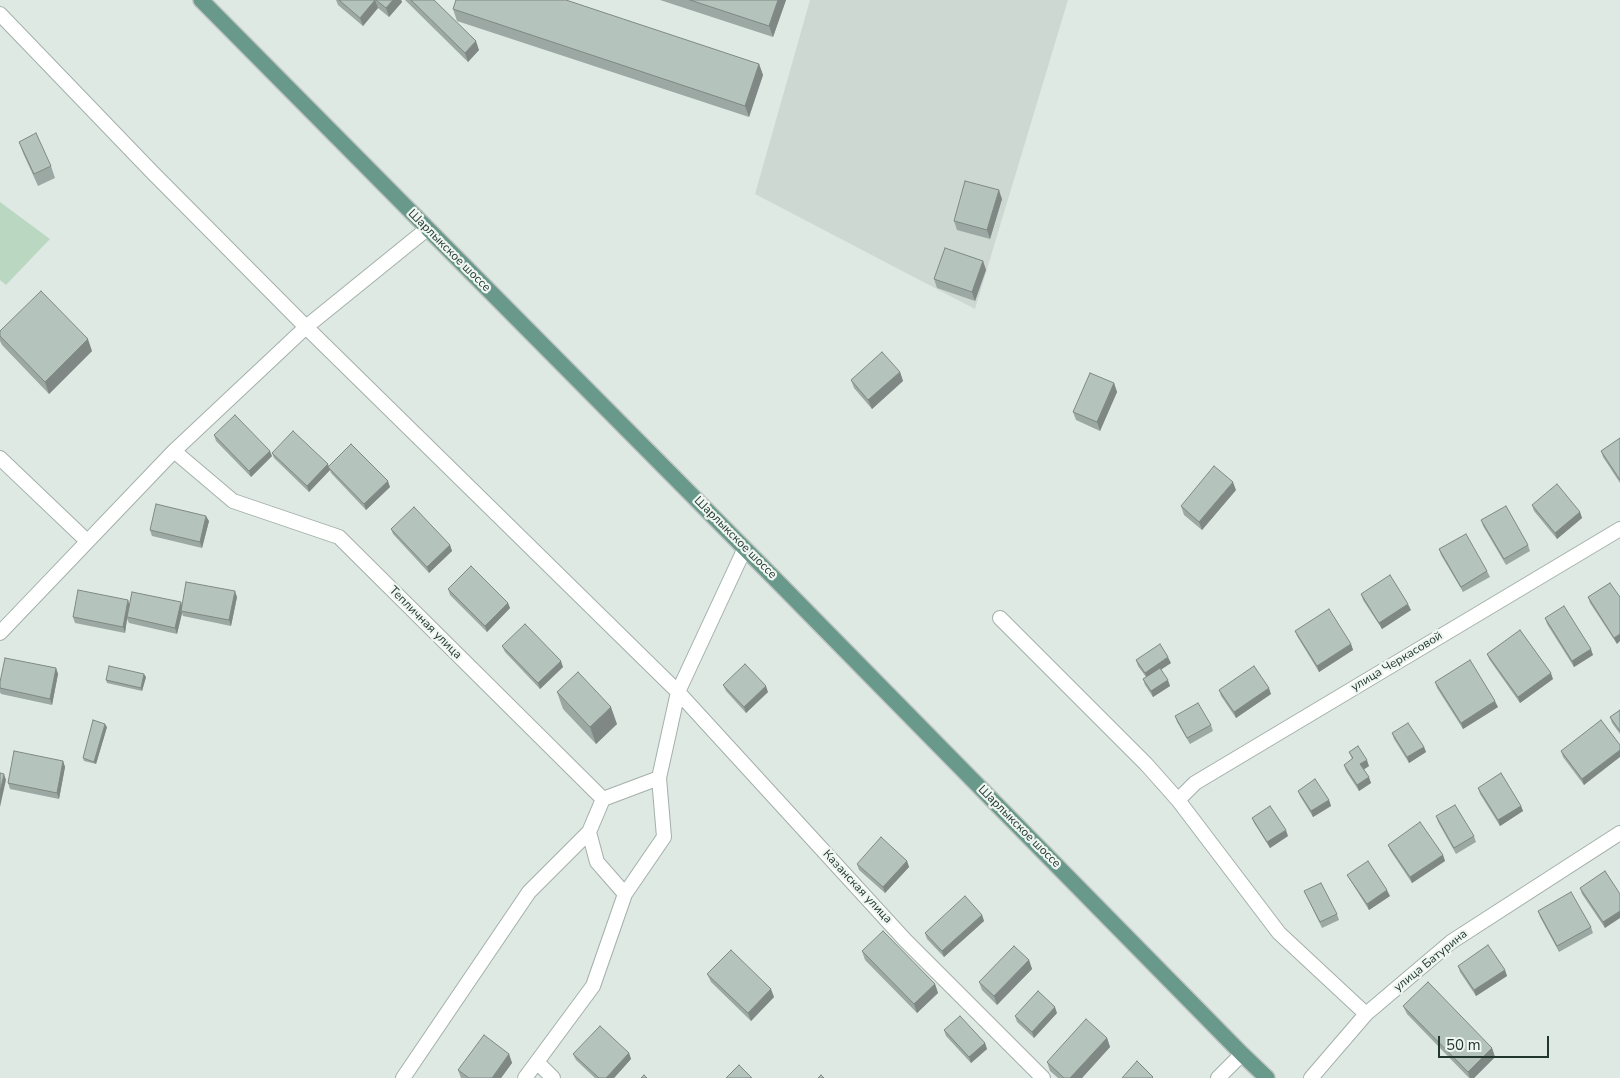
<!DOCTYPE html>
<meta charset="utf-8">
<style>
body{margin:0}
#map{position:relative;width:1620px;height:1078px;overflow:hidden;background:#dfe9e4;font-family:"Nunito Sans",sans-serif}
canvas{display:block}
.scale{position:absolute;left:1438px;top:1036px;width:111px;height:22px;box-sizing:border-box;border:2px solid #223730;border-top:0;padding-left:6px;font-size:15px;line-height:18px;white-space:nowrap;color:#223730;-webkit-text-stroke:4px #eff6f2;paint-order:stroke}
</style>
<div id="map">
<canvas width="1620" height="1078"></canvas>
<div class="scale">50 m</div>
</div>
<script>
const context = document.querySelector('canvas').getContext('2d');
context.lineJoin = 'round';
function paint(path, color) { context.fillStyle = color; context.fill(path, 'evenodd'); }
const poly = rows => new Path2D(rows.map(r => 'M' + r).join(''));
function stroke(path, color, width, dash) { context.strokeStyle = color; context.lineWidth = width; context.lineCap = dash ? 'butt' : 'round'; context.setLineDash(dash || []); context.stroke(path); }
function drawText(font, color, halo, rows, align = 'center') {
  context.font = font + ' "Nunito Sans",sans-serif'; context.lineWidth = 4.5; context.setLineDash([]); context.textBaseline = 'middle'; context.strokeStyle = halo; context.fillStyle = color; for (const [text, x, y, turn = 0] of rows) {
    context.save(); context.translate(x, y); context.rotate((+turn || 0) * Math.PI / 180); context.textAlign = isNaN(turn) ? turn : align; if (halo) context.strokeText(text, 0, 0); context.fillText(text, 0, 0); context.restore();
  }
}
const built = poly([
 [810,0,1068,0,975,309,755,194]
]);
const green = poly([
 [0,202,50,239,6,285,0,280]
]);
const minor = poly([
 [0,14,153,173,306,327,678,692,905,940,1043,1078],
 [174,451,233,501,339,537,603,799,659,778],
 [0,458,87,541],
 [1000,618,1146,764,1178,800,1279,933,1366,1014],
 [0,633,174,451,306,327,427,229],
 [1178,800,1195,783,1620,529],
 [589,832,597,862,625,894],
 [537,1062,553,1078],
 [403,1078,529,892,589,832,603,799],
 [525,1078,593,986,625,894,664,837,659,778,678,692,745,548],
 [1218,1078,1242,1054],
 [1311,1078,1366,1014,1451,942,1620,833]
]);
const major = poly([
 [201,0,774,578,1242,1054,1267,1078]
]);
const wall = poly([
 [336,0,401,0,402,2,389,17,378,8,363,26,338,5],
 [405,0,434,0,479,50,468,62],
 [660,0,786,0,773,37],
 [453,9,759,64,763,75,749,117,457,21],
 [19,142,51,166,55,178,38,186,23,153],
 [1002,199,990,239,957,230,954,221],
 [983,261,986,270,975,301,937,288,934,279],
 [0,331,92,351,49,394,2,345,0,341],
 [900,372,903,381,872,409,854,388,851,380],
 [1114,383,1117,392,1100,431,1076,420,1073,412],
 [214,435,272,456,251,477,216,441],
 [1620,438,1620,483,1603,457,1601,451],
 [272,453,328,464,328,467,390,487,366,510,331,473,330,470,309,492,274,458],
 [1236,490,1202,530,1184,515,1181,506],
 [1532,505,1580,512,1582,518,1557,539,1534,511],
 [1481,520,1528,545,1530,551,1506,565,1483,526],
 [209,521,202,548,152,536,150,530],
 [391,529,450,545,452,551,429,573,393,534],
 [1439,549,1487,571,1490,577,1463,592,1441,555],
 [1610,583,1617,644,1590,603,1588,597],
 [448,589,508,603,510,608,487,632,450,595],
 [1361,594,1411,610,1382,629,1363,600],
 [237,597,231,626,183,616,182,613,177,634,129,623,127,619,125,633,75,623,73,617,129,604,182,605],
 [1545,618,1593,655,1574,667,1547,624],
 [1295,631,1351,644,1353,650,1319,672,1297,636],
 [502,646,563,667,540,689,505,652],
 [1487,654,1553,679,1520,703,1489,659],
 [1136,660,1171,663,1161,669,1170,686,1153,697,1145,685,1143,679,1146,677,1138,666],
 [56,668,58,674,52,705,1,694,0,692,0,682],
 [146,677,142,691,107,683,106,680],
 [1435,682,1498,707,1463,729,1437,688],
 [723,685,768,692,746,713,726,691],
 [1219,690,1271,694,1236,718,1221,696],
 [557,692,617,724,596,744,563,709],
 [1620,710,1620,734,1612,723,1610,717],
 [1175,716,1211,725,1213,731,1190,744,1177,722],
 [107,727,96,764,84,761,83,758],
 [1392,733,1424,747,1426,752,1409,763,1394,739],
 [1620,745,1584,785,1563,757,1561,751],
 [1349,752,1369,766,1364,769,1371,783,1359,791,1346,771,1344,765,1352,759],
 [63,761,65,767,59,799,10,789,8,783],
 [1478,788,1521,806,1523,811,1500,826,1480,794],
 [1298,791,1329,800,1331,806,1313,817,1300,796],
 [1436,816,1474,836,1476,842,1456,854,1438,822],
 [1252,818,1288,836,1270,848,1254,823],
 [1388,845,1443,855,1445,861,1412,883,1390,850],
 [907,861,909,867,885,893,859,870,857,864],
 [1347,875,1390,896,1369,910,1350,880],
 [1580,888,1620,894,1605,928,1582,894],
 [1304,891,1337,914,1339,920,1322,928,1307,897],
 [1538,911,1591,927,1593,933,1559,952,1540,917],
 [982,915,984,921,944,957,927,939,925,933],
 [862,951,935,984,938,993,917,1013,865,960],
 [1029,960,1032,969,997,1005,982,990,979,982],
 [1458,966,1505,970,1507,976,1476,996,1460,972],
 [707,974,774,997,751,1021,711,982],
 [1403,1006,1492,1048,1495,1057,1474,1078,1469,1078,1407,1014],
 [1057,1013,1034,1038,1017,1022,1015,1016],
 [944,1030,985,1043,987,1049,971,1063,946,1036],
 [1107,1038,1110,1047,1082,1078,1058,1078,1050,1071,1047,1062],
 [629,1053,631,1059,614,1078,595,1078,576,1060,573,1054],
 [509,1054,512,1063,501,1078,461,1078,458,1070]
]);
const shadedWall = poly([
 [375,0,378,8,363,26,360,18],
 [393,0,401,0,402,2,389,17,386,8],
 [778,0,786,0,773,37,769,26],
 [476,41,479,50,468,62,465,53],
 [759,64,763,75,749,117,745,106],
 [999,190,1002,199,990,239,987,230],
 [983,261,986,270,975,301,972,292],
 [88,339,92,351,49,394,45,382],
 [900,372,903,381,872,409,868,400],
 [1114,383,1117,392,1100,431,1097,422],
 [270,451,272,456,251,477,249,471],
 [328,464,330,470,309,492,307,486],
 [388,481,390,487,366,510,364,504],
 [1233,482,1236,490,1202,530,1199,522],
 [1580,512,1582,518,1557,539,1555,533],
 [206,516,209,521,202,548,200,542],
 [450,545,452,551,429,573,427,567],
 [235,591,237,597,231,626,229,620],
 [128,600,130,606,127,617,127,619,125,633,123,627],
 [181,602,183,608,181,611,182,613,177,634,175,628],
 [508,603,510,608,487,632,485,626],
 [1408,604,1411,610,1382,629,1379,623],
 [1620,634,1620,641,1617,644,1614,638],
 [1351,644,1353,650,1319,672,1317,666],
 [1591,649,1593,655,1574,667,1572,661],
 [1168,657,1171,663,1147,679,1145,673],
 [561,661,563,667,540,689,538,683],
 [56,668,58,674,52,705,50,699],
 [1551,673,1553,679,1520,703,1518,697],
 [144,674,146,677,142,691,141,688],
 [1168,680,1170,686,1153,697,1151,691],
 [766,686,768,692,746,713,744,707],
 [1269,688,1271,694,1236,718,1234,712],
 [1495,701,1498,707,1463,729,1461,723],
 [611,707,617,724,596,744,590,727],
 [105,724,107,727,96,764,94,762],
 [1424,747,1426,752,1409,763,1407,757],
 [1620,750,1620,757,1584,785,1582,779],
 [1367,760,1369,766,1363,770,1360,764],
 [63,761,65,767,59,799,57,793],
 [4,774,6,780,0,807,0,792],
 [1369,777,1371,783,1359,791,1357,785],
 [1329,800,1331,806,1313,817,1311,811],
 [1521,806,1523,811,1500,826,1498,820],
 [1286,830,1288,836,1270,848,1267,842],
 [1443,855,1445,861,1412,883,1410,877],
 [907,861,909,867,885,893,883,887],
 [1387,890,1390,896,1369,910,1367,904],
 [1620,911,1620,918,1605,928,1603,922],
 [982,915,984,921,944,957,942,951],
 [1029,960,1032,969,997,1005,994,996],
 [1505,970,1507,976,1476,996,1474,990],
 [935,984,938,993,917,1013,914,1004],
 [771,989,774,997,751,1021,748,1013],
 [1055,1007,1057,1013,1034,1038,1032,1032],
 [1107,1038,1110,1047,1082,1078,1070,1078],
 [985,1043,987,1049,971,1063,969,1057],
 [1492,1048,1495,1057,1474,1078,1470,1078,1468,1072],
 [629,1053,631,1059,614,1078,606,1078],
 [509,1054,512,1063,501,1078,492,1078]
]);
const building = poly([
 [339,0,375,0,360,18,339,0],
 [376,0,393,0,386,8,376,0],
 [411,0,434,0,476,41,465,53,411,0],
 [456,0,566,0,759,64,745,106,453,9,456,0],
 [690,0,778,0,769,26,690,0],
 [36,133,51,166,34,174,19,142,36,133],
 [965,181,999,190,987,230,954,221,965,181],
 [945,248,983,261,972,292,934,279,945,248],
 [41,291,88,339,45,382,0,336,0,331,41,291],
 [882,352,900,372,868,400,851,380,882,352],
 [1090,373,1114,383,1097,422,1073,412,1090,373],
 [235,415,270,451,249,471,214,435,235,415],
 [293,431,328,464,307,486,272,453,293,431],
 [1620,438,1620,480,1601,451,1620,438],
 [351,444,388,481,364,504,328,467,351,444],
 [1214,466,1233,482,1199,522,1181,506,1214,466],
 [1557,484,1580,512,1555,533,1532,505,1557,484],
 [156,504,206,516,200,542,150,530,156,504],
 [1506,506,1528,545,1504,559,1481,520,1506,506],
 [414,507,450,545,427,567,391,529,414,507],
 [1466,534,1487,571,1461,587,1439,549,1466,534],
 [471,566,508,603,485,626,448,589,471,566],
 [1390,575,1408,604,1379,623,1361,594,1390,575],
 [186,582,235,591,229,620,181,611,186,582],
 [1610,583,1620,597,1620,634,1614,638,1588,597,1610,583],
 [78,590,128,600,123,627,73,617,78,590],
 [132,592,181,602,175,628,127,617,132,592],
 [1564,606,1591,649,1572,661,1545,618,1564,606],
 [1329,609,1351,644,1317,666,1295,631,1329,609],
 [525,624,561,661,538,683,502,646,525,624],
 [1520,630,1551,673,1518,697,1487,654,1520,630],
 [1160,644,1168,657,1145,673,1136,660,1160,644],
 [5,658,56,668,50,699,0,688,0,682,5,658],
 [1470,660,1495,701,1461,723,1435,682,1470,660],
 [745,664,766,686,744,707,723,685,745,664],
 [109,666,144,674,141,688,106,680,109,666],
 [1254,666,1269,688,1234,712,1219,690,1254,666],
 [1160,668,1168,680,1151,691,1143,679,1160,668],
 [578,672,611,707,590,727,557,692,578,672],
 [1198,703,1211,725,1187,738,1175,716,1198,703],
 [1620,710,1620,731,1610,717,1620,710],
 [93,720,105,724,94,762,83,758,93,720],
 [1601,720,1620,745,1620,750,1582,779,1561,751,1601,720],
 [1408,723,1424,747,1407,757,1392,733,1408,723],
 [1358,746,1367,760,1360,764,1369,777,1357,785,1344,765,1353,758,1349,752,1358,746],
 [14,751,63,761,57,793,8,783,14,751],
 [0,773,4,774,0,792,0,773],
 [1501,773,1521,806,1498,820,1478,788,1501,773],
 [1315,779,1329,800,1311,811,1298,791,1315,779],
 [1455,805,1474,836,1454,848,1436,816,1455,805],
 [1270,806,1286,830,1267,842,1252,818,1270,806],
 [1420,822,1443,855,1410,877,1388,845,1420,822],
 [881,837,907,861,883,887,857,864,881,837],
 [1368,861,1387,890,1367,904,1347,875,1368,861],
 [1605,871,1620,894,1620,911,1603,922,1580,888,1605,871],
 [1321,883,1337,914,1320,922,1304,891,1321,883],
 [1571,892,1591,927,1557,946,1538,911,1571,892],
 [965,896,982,915,942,951,925,933,965,896],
 [883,931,935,984,914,1004,862,951,883,931],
 [1488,945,1505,970,1474,990,1458,966,1488,945],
 [1014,946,1029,960,994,996,979,982,1014,946],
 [731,950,771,989,748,1013,707,974,731,950],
 [1428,982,1492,1048,1468,1072,1403,1006,1428,982],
 [1038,991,1055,1007,1032,1032,1015,1016,1038,991],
 [960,1016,985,1043,969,1057,944,1030,960,1016],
 [1086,1019,1107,1038,1070,1078,1064,1078,1047,1062,1086,1019],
 [600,1026,629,1053,606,1078,599,1078,573,1054,600,1026],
 [484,1035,509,1054,492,1078,469,1078,458,1070,484,1035],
 [1137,1061,1153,1077,1152,1078,1122,1078,1137,1061],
 [739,1065,752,1078,726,1078,739,1065],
 [644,1075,647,1078,641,1078,644,1075],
 [821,1075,824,1078,818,1078,821,1075]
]);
const streetNames = [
 ["Шарлыкское шоссе",449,251,45],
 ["Шарлыкское шоссе",735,538,45],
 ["Тепличная улица",425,623,45],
 ["улица Черкасовой",1397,662,-31],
 ["Шарлыкское шоссе",1019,827,45],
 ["Казанская улица",857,887,47],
 ["улица Батурина",1431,961,-39]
];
paint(built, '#ced8d3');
paint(green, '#bad8c1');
stroke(minor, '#a3b0aa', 16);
stroke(major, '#bdc3c1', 18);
stroke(minor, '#fff', 14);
stroke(major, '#69998b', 15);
paint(wall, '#9ca8a3');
paint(shadedWall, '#7f8884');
paint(building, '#b5c3bd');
stroke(building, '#7f8884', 1);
drawText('12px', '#223730', '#eff6f2', streetNames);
</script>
